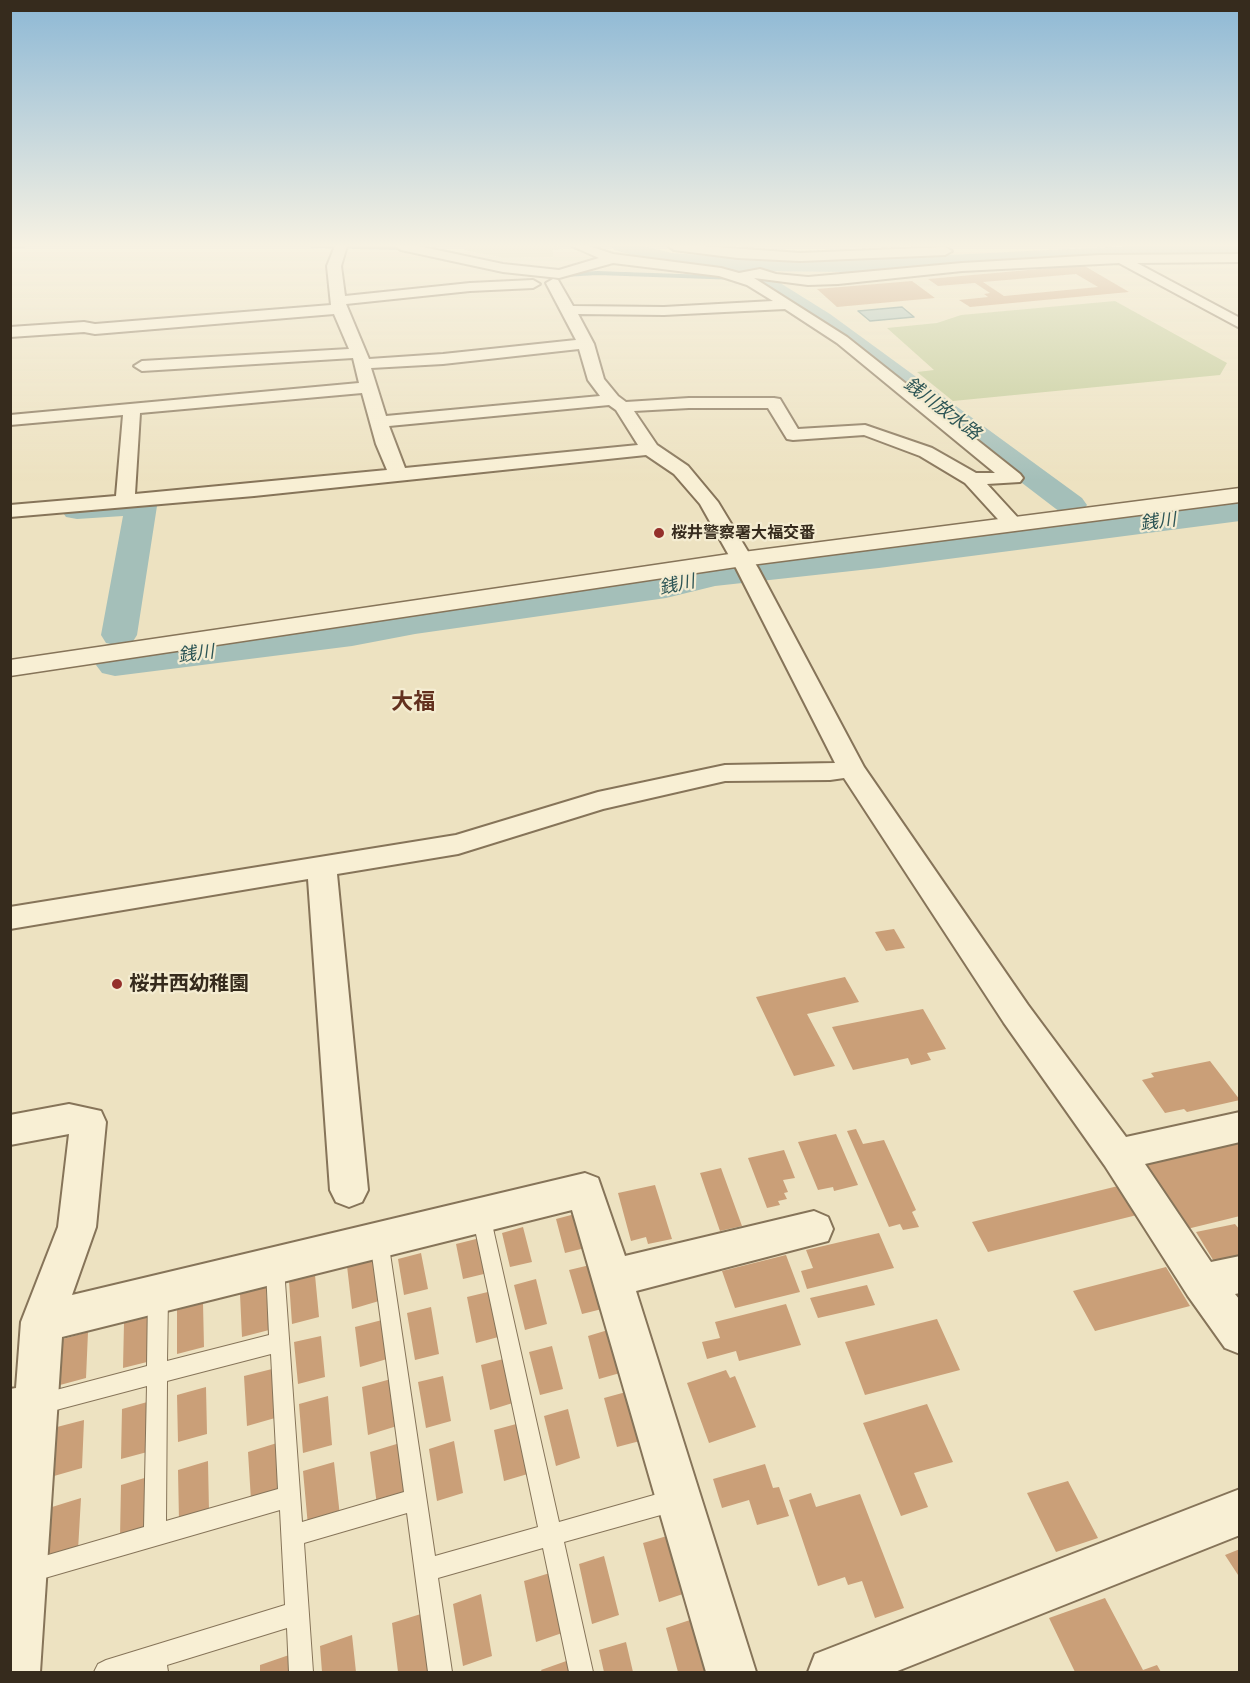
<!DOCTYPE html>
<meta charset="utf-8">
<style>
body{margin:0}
#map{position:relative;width:1250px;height:1683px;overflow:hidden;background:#ede2c1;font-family:"Roboto Serif",serif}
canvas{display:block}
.frame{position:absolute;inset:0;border:12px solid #362b1d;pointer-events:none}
</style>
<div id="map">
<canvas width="1250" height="1683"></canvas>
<div class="frame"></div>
</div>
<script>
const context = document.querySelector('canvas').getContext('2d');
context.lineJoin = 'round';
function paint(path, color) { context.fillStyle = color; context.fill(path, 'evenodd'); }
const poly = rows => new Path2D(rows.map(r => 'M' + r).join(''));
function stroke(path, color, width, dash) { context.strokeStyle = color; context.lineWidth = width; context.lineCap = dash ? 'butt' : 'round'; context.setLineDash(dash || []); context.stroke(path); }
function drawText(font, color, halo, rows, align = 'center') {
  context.font = font + ' "Roboto Serif","Noto Sans JP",serif'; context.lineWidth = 4.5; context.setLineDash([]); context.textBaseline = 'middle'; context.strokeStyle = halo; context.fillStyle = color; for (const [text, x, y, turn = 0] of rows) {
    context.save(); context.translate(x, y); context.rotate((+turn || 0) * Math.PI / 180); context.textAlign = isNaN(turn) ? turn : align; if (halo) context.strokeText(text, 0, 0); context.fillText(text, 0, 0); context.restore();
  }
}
const farmland = poly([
 [467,246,556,246,563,249,552,250,554,257,503,258,464,250]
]);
const green = poly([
 [1115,301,1227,363,1220,375,953,401,917,372,934,370,887,328,937,323,961,315]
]);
const water = poly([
 [902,307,914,317,870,321,858,311,902,307]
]);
const stream = poly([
 [10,246,24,246],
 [312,246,405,248],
 [564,275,597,273,738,278]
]);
const river = poly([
 [611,246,644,246,672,253,770,260,846,260,1130,246,1240,246,1240,257,1130,258,846,272,756,271,769,276,830,314,1082,498,1087,505,1082,512,1071,514,1060,512,814,324,753,286,726,275,724,269,672,265,614,250,611,246],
 [141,497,152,499,157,506,137,635,132,643,119,646,106,643,101,635,123,516,77,519,66,517,61,510,66,503,77,501,141,497],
 [1240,503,1240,521,879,568,715,586,666,598,415,634,352,646,115,676,102,673,96,665,102,657,115,654,352,624,415,612,666,578,715,566,879,548,1240,503]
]);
const building = poly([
 [1083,265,1129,292,970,307,959,300,988,297,984,294,990,293,975,283,938,286,928,279],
 [1076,274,1098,287,1004,296,983,282],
 [912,281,935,298,837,307,817,289],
 [894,929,905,948,886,951,875,932],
 [845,977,859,1002,807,1014,835,1066,794,1076,756,997],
 [923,1009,946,1049,927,1053,931,1060,911,1065,908,1058,853,1070,832,1027],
 [1210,1061,1240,1100,1187,1112,1184,1109,1165,1113,1142,1080,1154,1077,1151,1073],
 [856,1129,863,1144,884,1140,916,1210,912,1212,919,1227,903,1230,900,1224,889,1227,847,1131],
 [836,1134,858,1185,834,1191,833,1187,818,1190,798,1142],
 [1240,1137,1240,1216,1183,1230,1138,1160],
 [784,1150,795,1178,783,1180,788,1192,784,1193,787,1199,778,1201,780,1205,767,1208,748,1158],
 [721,1168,742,1226,720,1231,700,1173],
 [655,1185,672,1239,648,1244,646,1237,631,1241,618,1193],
 [1118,1186,1137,1215,988,1252,972,1222],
 [575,1214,585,1248,565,1253,556,1219],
 [1235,1224,1240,1230,1240,1257,1215,1263,1196,1232],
 [523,1227,532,1262,510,1267,502,1233],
 [879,1233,894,1268,807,1289,801,1271,813,1268,806,1250],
 [480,1238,488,1273,463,1279,456,1244],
 [421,1253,428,1289,404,1295,398,1259],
 [786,1255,800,1292,735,1308,722,1271],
 [374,1260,379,1301,352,1309,347,1266],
 [590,1265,602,1309,582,1314,569,1270],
 [1166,1267,1190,1306,1095,1331,1073,1291],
 [315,1275,319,1317,292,1324,289,1281],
 [536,1279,547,1324,525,1330,514,1285],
 [867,1285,875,1305,818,1318,810,1298],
 [266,1287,269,1330,242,1337,240,1294],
 [492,1291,502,1336,476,1343,467,1297],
 [203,1303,204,1347,177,1354,177,1310],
 [786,1304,801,1345,739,1361,736,1351,707,1359,702,1342,720,1338,715,1322],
 [431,1307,439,1354,415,1360,407,1313],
 [152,1316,151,1361,123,1368,124,1323],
 [937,1319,960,1370,865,1395,845,1342],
 [382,1320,387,1359,360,1367,355,1327],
 [608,1330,620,1373,599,1379,588,1336],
 [88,1332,86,1378,60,1385,63,1339],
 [321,1336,325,1377,298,1384,294,1342],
 [552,1346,563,1389,540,1395,529,1352],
 [507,1358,516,1402,490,1410,481,1365],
 [272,1369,275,1418,247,1426,244,1376],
 [726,1370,730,1378,735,1376,756,1427,709,1443,687,1383],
 [443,1376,451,1421,426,1428,418,1382],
 [391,1379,397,1426,368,1435,362,1387],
 [206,1387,207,1434,178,1442,177,1395],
 [626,1392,640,1441,617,1447,604,1398],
 [328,1396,332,1445,303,1453,299,1404],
 [151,1401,151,1451,121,1459,122,1409],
 [927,1404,953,1462,914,1473,928,1507,901,1516,863,1423],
 [568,1409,580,1458,556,1466,544,1416],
 [84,1420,82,1468,54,1476,57,1427],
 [520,1423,531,1473,504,1481,494,1430],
 [454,1441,463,1493,437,1501,429,1449],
 [277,1443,280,1491,251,1500,248,1452],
 [400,1443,407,1497,377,1505,370,1452],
 [208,1461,209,1511,179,1521,178,1470],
 [334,1462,340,1516,308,1526,303,1471],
 [765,1464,773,1488,779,1487,789,1516,757,1525,749,1500,722,1508,713,1479],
 [151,1476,151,1528,120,1538,121,1485],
 [1068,1481,1098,1538,1056,1552,1027,1493],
 [811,1493,816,1507,860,1494,904,1608,875,1618,862,1581,848,1585,845,1577,818,1586,789,1500],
 [81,1498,78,1550,49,1558,52,1507],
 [667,1536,683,1594,659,1602,643,1543],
 [1240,1549,1240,1578,1225,1555],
 [604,1556,619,1615,592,1624,579,1564],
 [553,1572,565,1632,536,1642,524,1581],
 [481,1594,492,1656,463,1666,453,1604],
 [1105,1598,1143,1670,1157,1665,1161,1672,1075,1672,1049,1618],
 [424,1613,432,1672,398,1672,392,1623],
 [690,1620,705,1672,678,1672,666,1628],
 [352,1635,356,1672,322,1672,320,1646],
 [626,1642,633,1672,604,1672,599,1650],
 [292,1654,293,1672,260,1672,260,1665],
 [572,1659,575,1672,542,1672,541,1670]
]);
const service = poly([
 [481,1207,487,1209,490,1215,559,1522,675,1489,683,1492,686,1500,683,1508,675,1511,564,1542,593,1672,569,1672,543,1548,438,1578,452,1672,428,1672,407,1513,304,1543,313,1672,289,1672,287,1628,167,1665,168,1672,94,1672,98,1664,106,1660,285,1605,280,1510,31,1582,23,1579,20,1571,23,1563,31,1560,144,1527,147,1386,41,1414,34,1411,31,1404,34,1397,41,1394,147,1366,148,1296,151,1290,158,1287,165,1290,168,1296,167,1361,269,1335,266,1268,268,1262,275,1259,282,1262,284,1268,302,1522,404,1492,370,1240,372,1234,379,1232,386,1234,388,1240,435,1556,538,1527,472,1215,475,1209,481,1207],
 [271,1354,278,1489,166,1521,167,1381,271,1354]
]);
const minor = poly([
 [335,246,347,246,341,266,345,296,470,283,533,280,540,284,533,288,470,291,346,304,369,359,443,354,576,340,546,283,553,279,558,280,573,306,664,307,773,301,747,285,719,276,613,263,559,278,503,272,401,250,395,246,418,246,503,264,559,270,599,258,572,246,589,246,613,254,721,268,739,273,760,269,776,274,808,277,962,263,1100,255,1240,254,1240,262,1137,263,1240,318,1240,328,1119,263,962,271,838,284,808,285,754,278,847,337,1020,474,1023,478,1020,482,987,484,1020,520,1023,524,1020,528,1006,528,965,483,920,456,864,435,793,440,787,439,768,408,689,408,634,411,657,445,688,466,718,502,758,568,864,767,1028,1005,1126,1137,1240,1112,1240,1142,1145,1164,1211,1262,1240,1256,1240,1293,1235,1294,1240,1300,1240,1354,1225,1348,1188,1296,1105,1166,1004,1023,844,778,830,780,725,781,603,809,458,854,337,874,368,1190,362,1202,349,1207,336,1202,330,1190,308,879,10,929,10,907,456,835,598,792,725,765,835,763,736,568,700,504,674,474,646,455,254,496,10,517,10,505,116,496,123,415,10,425,10,415,359,383,353,358,142,371,134,366,142,361,349,349,334,314,95,334,84,332,10,337,10,327,84,322,95,324,331,305,327,266,335,246],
 [785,309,837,343,995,473,976,473,932,448,865,425,798,429,780,399,774,398,689,398,626,402,618,396,604,379,594,344,578,314,664,315,785,309],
 [579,349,588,380,600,396,386,416,371,368,443,364,579,349],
 [362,393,376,444,387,470,135,494,140,413,362,393],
 [609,405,616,410,638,445,405,468,389,426,609,405],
 [668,246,703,246,800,253,945,247,952,251,945,255,800,261,738,258,674,250,668,246],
 [69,1104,101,1111,106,1122,96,1227,72,1295,585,1173,598,1178,625,1256,814,1211,828,1217,833,1229,828,1241,636,1291,756,1672,706,1672,572,1210,62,1337,40,1672,10,1672,10,1389,16,1388,21,1322,58,1227,69,1134,10,1145,10,1115,69,1104],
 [1240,1489,1240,1535,895,1672,808,1672,815,1654,1240,1489]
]);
const tertiary = poly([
 [1240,488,1240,502,743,566,10,676,10,660,743,552,1240,488]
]);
const markers = [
 [659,533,6,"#94302b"],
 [117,984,6,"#94302b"]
];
const farPoinames = [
 ["桜井警察署大福交番",671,533]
];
const farWaternames = [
 ["銭川放水路",942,409,37],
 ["銭川",1158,522,-7],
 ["銭川",677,585,-12],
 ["銭川",196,654,-7]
];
const poiNames = [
 ["桜井西幼稚園",129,984]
];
const quarterNames = [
 ["大福",413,703]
];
paint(farmland, '#e2ddaf');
paint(green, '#c1ca96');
paint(water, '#a4bfb9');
stroke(water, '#6b8d87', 1.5);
stroke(stream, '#6b8d87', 4);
paint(river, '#a4bfb9');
paint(building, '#ca9f78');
stroke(service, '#867459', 2);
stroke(minor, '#867459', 4);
stroke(tertiary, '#867459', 3);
paint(service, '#f8efd4');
paint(minor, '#f8efd4');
paint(tertiary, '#f8efd4');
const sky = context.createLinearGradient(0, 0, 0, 481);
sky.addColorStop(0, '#8db8d5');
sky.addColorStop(0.51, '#f7f2e3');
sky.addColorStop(1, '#f7f2e300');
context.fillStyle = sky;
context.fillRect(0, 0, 1250, 481);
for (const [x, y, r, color] of markers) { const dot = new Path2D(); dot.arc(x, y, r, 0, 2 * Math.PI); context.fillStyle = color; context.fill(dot); stroke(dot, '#f4ecd1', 2); }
drawText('bold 16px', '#362b1d', '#f4ecd1', farPoinames, 'left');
drawText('italic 18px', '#2d5555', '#f4ecd1', farWaternames);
drawText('bold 20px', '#362b1d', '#f4ecd1', poiNames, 'left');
drawText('bold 22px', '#62301e', '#f4ecd1', quarterNames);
</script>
